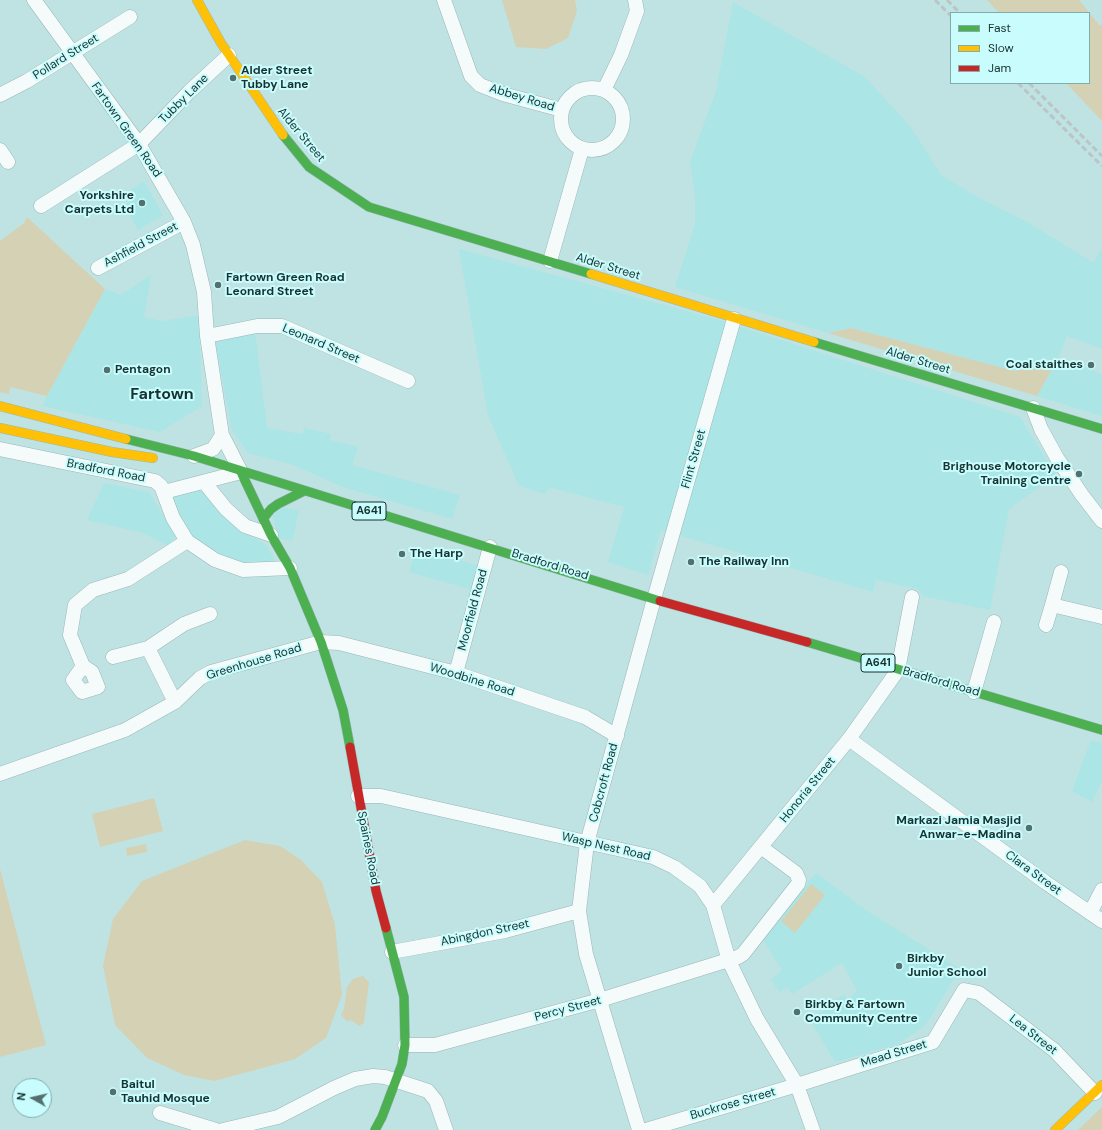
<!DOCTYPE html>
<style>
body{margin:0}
#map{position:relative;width:1102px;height:1130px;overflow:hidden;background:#bfe3e3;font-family:"DM Sans",sans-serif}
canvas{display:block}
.legend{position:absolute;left:950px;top:12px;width:140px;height:72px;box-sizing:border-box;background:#c9fdfd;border:1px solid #82acac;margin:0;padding:5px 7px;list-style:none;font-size:12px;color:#173232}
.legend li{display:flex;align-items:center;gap:8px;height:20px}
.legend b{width:20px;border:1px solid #82acac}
.north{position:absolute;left:12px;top:1078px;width:40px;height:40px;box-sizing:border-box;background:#c9fdfd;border:1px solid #82acac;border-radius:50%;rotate:278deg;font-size:11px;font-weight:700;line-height:16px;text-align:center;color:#173232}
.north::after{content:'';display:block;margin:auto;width:14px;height:18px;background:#527070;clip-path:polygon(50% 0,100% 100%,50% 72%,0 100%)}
</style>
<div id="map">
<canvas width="1102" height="1130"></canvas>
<ul class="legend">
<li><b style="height:5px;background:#4caf50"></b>Fast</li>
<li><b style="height:5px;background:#ffc107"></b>Slow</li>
<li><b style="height:5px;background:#c62828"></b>Jam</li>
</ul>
<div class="north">N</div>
</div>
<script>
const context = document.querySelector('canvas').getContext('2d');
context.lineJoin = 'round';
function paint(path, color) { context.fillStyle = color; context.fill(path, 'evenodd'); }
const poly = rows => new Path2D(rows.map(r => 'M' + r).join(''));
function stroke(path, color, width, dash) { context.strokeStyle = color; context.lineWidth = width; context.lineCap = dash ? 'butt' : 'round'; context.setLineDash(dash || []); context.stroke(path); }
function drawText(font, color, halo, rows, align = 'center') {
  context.font = font + ' "DM Sans",sans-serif'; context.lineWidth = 4; context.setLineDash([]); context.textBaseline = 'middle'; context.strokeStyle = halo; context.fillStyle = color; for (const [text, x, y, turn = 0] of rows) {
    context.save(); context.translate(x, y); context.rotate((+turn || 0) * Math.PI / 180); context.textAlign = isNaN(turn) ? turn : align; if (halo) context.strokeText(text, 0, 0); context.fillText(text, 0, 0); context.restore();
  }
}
const built = poly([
 [733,2,865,77,911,127,941,175,979,198,1027,222,1094,263,1100,250,1102,251,1102,349,1067,336,1059,357,1102,374,1102,416,1037,396,1059,357,1015,371,851,328,828,333,675,287,695,224,695,196,690,162,716,91],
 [144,181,163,215,138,230,125,206,134,200,129,191],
 [459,249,719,320,1020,417,1056,475,1009,509,990,610,923,596,918,589,876,580,873,592,661,530,648,575,608,562,624,507,549,487,545,494,519,486,488,415],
 [151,275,144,317,162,321,199,315,202,406,160,432,43,406,47,396,105,289,121,295],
 [255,331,267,428,302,434,304,428,331,434,330,440,358,447,352,465,460,495,452,519,343,487,293,465,248,453,231,428,215,339],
 [104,483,149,492,176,536,167,545,143,533,87,520],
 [202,487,241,529,266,545,278,565,244,565,216,556,190,538,170,496],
 [269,504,299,511,292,541,279,538],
 [416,548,480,566,473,590,409,572],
 [1091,740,1102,743,1102,781,1092,802,1072,791],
 [816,873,869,912,960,969,925,1026,898,1044,835,1062,809,1018,830,1007,826,1003,845,995,848,1000,857,991,842,963,792,994,787,987,780,992,771,980,782,970,761,937]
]);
const green = poly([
 [502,0,575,0,577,11,568,38,546,49,516,47],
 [987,0,1079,0,1100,26,1102,24,1102,121,1066,83,1089,83,1089,13,999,13],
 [27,217,105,289,47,396,10,387,9,394,0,392,0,241,24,223],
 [851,328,1015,371,1059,357,1037,396,828,333],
 [154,798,163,831,100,847,92,814],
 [245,840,280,846,301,860,322,882,335,925,342,995,326,1038,295,1059,215,1081,184,1075,147,1058,115,1025,103,966,113,919,142,881],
 [146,844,147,852,127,856,126,848],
 [0,869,46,1045,0,1057],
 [811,884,825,895,795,933,781,921],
 [363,976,369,982,364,1023,359,1026,354,1022,350,1020,348,1022,341,1015,344,1009,347,987,353,979],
 [1102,1107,1102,1130,1078,1130]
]);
const street = poly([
 [34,0,139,144,184,222,193,245,204,292,207,336,222,435,241,472,164,492],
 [444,0,471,76,480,85,503,94,562,110],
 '561 119a31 31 0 1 1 62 0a31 31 0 1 1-62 0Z',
 [604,90,621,55,637,11,635,0],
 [0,95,27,81,130,17],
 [0,150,8,162],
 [41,206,139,144,189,92,229,55],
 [550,261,582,149],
 [98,268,184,222],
 [207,336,257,326,282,326,408,381],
 [1033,408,1041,429,1057,458,1082,495,1102,521],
 [0,449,155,481,161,486,173,518,187,541,215,560,243,570,290,568],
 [194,456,213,449,222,435],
 [204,482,226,509,245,526,271,535],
 [1052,605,1061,572],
 [1046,625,1052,605,1102,617],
 [148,648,175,702],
 [113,657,148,648,184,624,210,614],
 [83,666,73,680,82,692,98,687,92,672,83,666,70,635,75,605,93,590,128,579,187,541],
 [456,673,490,547],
 [974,692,994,622],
 [849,739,1045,882,1102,921],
 [0,774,125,730,175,702,200,678,211,672,321,642,339,643,456,673,585,717,617,736],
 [358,796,381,796,653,857,674,867,700,886,713,905,729,961,757,1019,797,1085,813,1130],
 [713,905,849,739,898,670,912,597],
 [1090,913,1102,890],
 [392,952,505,931,579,911],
 [405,1045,435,1045,600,1000,738,957,743,954,798,884,799,880,796,873,761,847],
 [160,1113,216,1130],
 [223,1130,278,1117,334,1088,355,1079,373,1076,385,1077,428,1091,436,1101,446,1130],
 [639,1130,586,954,579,911,587,843,654,599,734,319],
 [646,1130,797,1085,933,1042,964,990,979,993,1054,1050,1095,1093]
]);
const fast = poly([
 [283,135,309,167,369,207,591,274],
 [814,342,1102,429],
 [126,439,194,456,660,601],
 [241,472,271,535,290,568,321,642,343,710,350,747],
 [263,519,271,509,278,504,304,491],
 [807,642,1102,730],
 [375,1130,382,1117,402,1064,405,1045,404,997,386,928]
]);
const slow = poly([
 [197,0,221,43,283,135],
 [591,274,814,342],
 [0,406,126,439],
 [0,428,112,452,153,458],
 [1055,1130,1102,1085]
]);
const jam = poly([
 [660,601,807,642],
 [350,747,376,891,386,928]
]);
const rail = poly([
 [935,0,951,16],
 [947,0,960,13],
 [1018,83,1102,166],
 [1029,83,1102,156]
]);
const markers = [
 [233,78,4,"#527070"],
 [142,203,4,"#527070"],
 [218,285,4,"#527070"],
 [1091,365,4,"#527070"],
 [107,370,4,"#527070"],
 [1079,474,4,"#527070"],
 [402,554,4,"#527070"],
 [691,562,4,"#527070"],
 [1029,828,4,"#527070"],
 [899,966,4,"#527070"],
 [797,1012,4,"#527070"],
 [113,1092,4,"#527070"]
];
const shields = [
 [369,511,34],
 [878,663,34]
];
const shieldNames = [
 ["A641",369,511],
 ["A641",878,663]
];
const streetNames = [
 ["Pollard Street",66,57,-32],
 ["Abbey Road",522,98,17],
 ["Tubby Lane",184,99,-45],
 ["Fartown Green Road",126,130,55],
 ["Alder Street",301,135,50],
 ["Ashfield Street",141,245,-28],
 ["Alder Street",608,267,17],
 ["Leonard Street",321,344,23],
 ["Alder Street",918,361,17],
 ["Flint Street",694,459,-74],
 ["Bradford Road",106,471,11],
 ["Bradford Road",550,565,17],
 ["Moorfield Road",473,610,-75],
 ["Greenhouse Road",254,662,-17],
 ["Woodbine Road",472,680,17],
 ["Bradford Road",941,682,16],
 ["Cobcroft Road",604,783,-75],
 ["Honoria Street",808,790,-51],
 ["Wasp Nest Road",606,847,13],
 ["Spaines Road",368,848,79],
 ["Clara Street",1033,873,36],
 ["Abingdon Street",485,933,-12],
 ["Percy Street",568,1009,-15],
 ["Lea Street",1033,1035,38],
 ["Mead Street",894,1054,-17],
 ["Buckrose Street",733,1104,-16]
];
const poiNames = [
 ["Alder Street",241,71],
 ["Tubby Lane",241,85],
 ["Yorkshire",134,196,"right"],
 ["Carpets Ltd",134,210,"right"],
 ["Fartown Green Road",226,278],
 ["Leonard Street",226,292],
 ["Coal staithes",1083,365,"right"],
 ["Pentagon",115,370],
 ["Brighouse Motorcycle",1071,467,"right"],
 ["Training Centre",1071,481,"right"],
 ["The Harp",410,554],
 ["The Railway Inn",699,562],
 ["Markazi Jamia Masjid",1021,821,"right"],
 ["Anwar-e-Madina",1021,835,"right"],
 ["Birkby",907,959],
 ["Junior School",907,973],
 ["Birkby & Fartown",805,1005],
 ["Community Centre",805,1019],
 ["Baitul",121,1085],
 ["Tauhid Mosque",121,1099]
];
const districtNames = [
 ["Fartown",162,395]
];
paint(built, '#abe5e5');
paint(green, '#d5d1b5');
stroke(street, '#9ab6b6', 15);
stroke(fast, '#9ab6b6', 10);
stroke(slow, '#9ab6b6', 10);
stroke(jam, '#9ab6b6', 10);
stroke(street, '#f5fbfb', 14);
stroke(fast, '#4caf50', 9);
stroke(slow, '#ffc107', 9);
stroke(jam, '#c62828', 9);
stroke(rail, '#bbc5c5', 3, [6, 3]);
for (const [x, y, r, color] of markers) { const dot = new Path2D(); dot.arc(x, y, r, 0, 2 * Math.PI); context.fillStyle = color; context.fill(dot); stroke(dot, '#c9fdfd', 1.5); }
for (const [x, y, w] of shields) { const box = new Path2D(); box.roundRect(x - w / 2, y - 9, w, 18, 3); context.fillStyle = '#c9fdfd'; context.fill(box); stroke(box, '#173232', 1); }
drawText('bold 11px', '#173232', null, shieldNames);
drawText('12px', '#173232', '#c9fdfd', streetNames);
drawText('bold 12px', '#173232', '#c9fdfd', poiNames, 'left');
drawText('bold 16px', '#173232', '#c9fdfd', districtNames);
</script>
